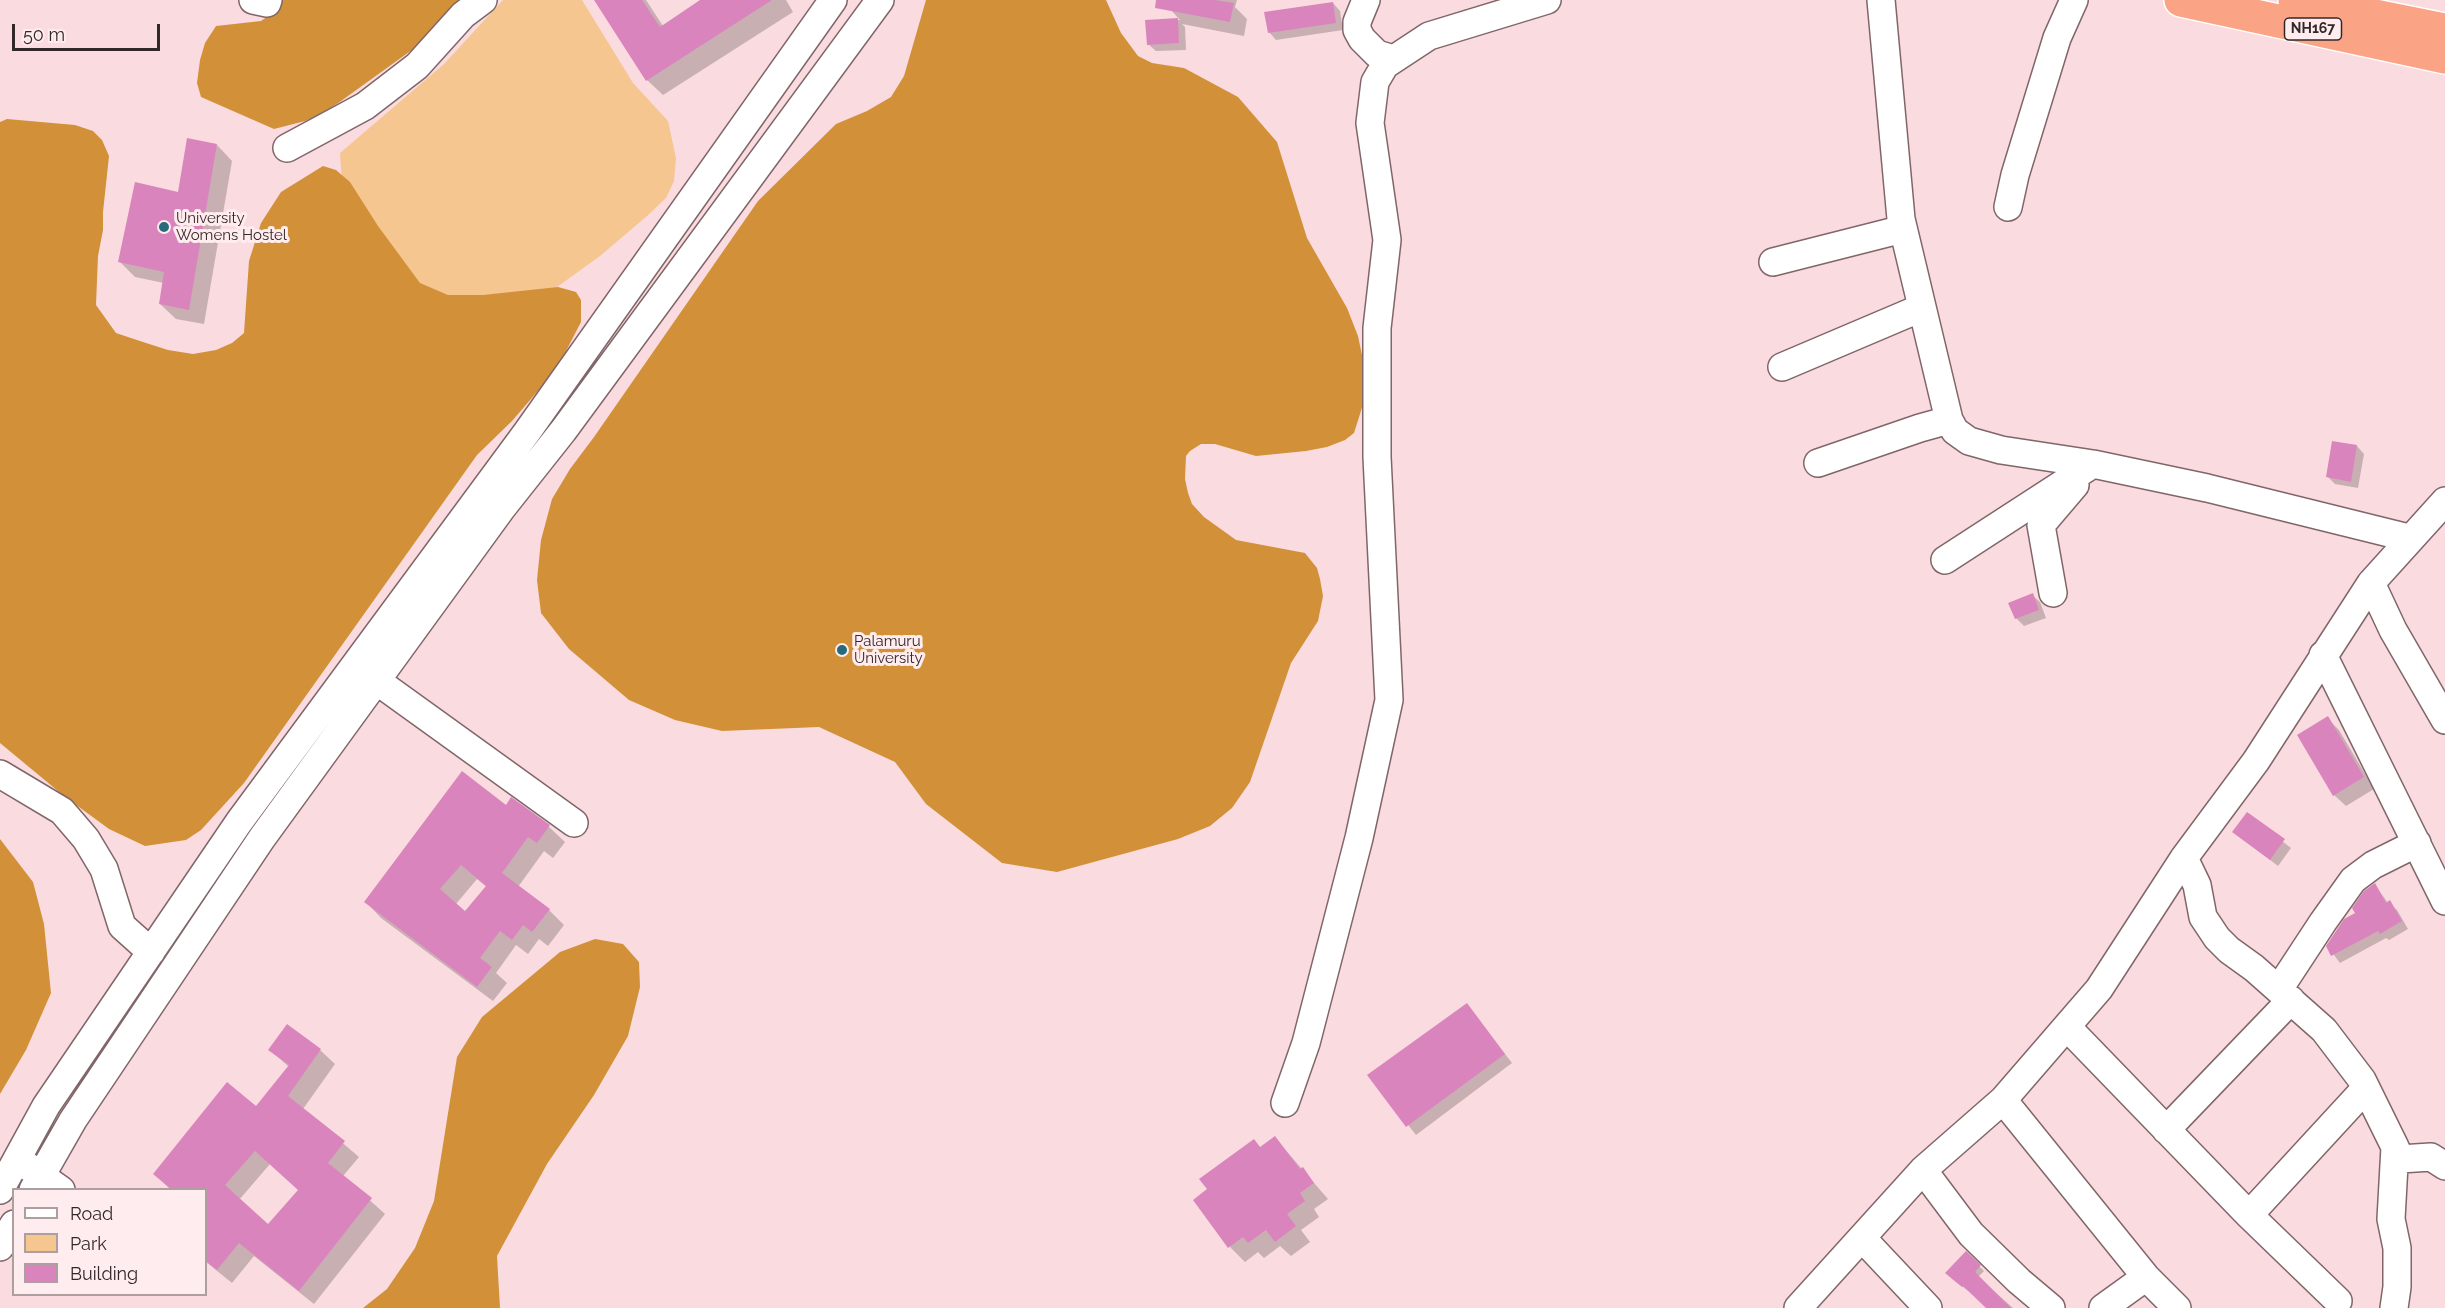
<!DOCTYPE html>
<style>
body{margin:0}
#map{position:relative;width:2445px;height:1308px;overflow:hidden;background:#fadbdf;font-family:Raleway,sans-serif}
canvas{display:block}
.legend{position:absolute;left:12px;top:1188px;width:195px;height:108px;box-sizing:border-box;background:#ffecee;border:2px solid #ad9e9f;margin:0;padding:8px 10px;list-style:none;font-size:18px;color:#332829}
.legend li{display:flex;align-items:center;gap:12px;height:30px}
.legend b{width:30px;border:2px solid #ad9e9f}
.scale{position:absolute;left:12px;top:24px;width:148px;height:27px;box-sizing:border-box;border:3px solid #332829;border-top:0;padding-left:8px;font-size:18px;line-height:21px;white-space:nowrap;color:#332829;-webkit-text-stroke:4px #ffecee;paint-order:stroke}
</style>
<div id="map">
<canvas width="2445" height="1308"></canvas>
<ul class="legend">
<li><b style="height:8px;background:#fff"></b>Road</li>
<li><b style="height:16px;background:#f5c690"></b>Park</li>
<li><b style="height:16px;background:#da84be"></b>Building</li>
</ul>
<div class="scale">50 m</div>
</div>
<script>
const context = document.querySelector('canvas').getContext('2d');
context.lineJoin = 'round';
function paint(path, color) { context.fillStyle = color; context.fill(path, 'evenodd'); }
const poly = rows => new Path2D(rows.map(r => 'M' + r).join(''));
function stroke(path, color, width, dash) { context.strokeStyle = color; context.lineWidth = width; context.lineCap = dash ? 'butt' : 'round'; context.setLineDash(dash || []); context.stroke(path); }
function drawText(font, color, halo, rows, align = 'center') {
  context.font = font + ' Raleway,sans-serif'; context.lineWidth = 6; context.setLineDash([]); context.textBaseline = 'middle'; context.strokeStyle = halo; context.fillStyle = color; for (const [text, x, y, turn = 0] of rows) {
    context.save(); context.translate(x, y); context.rotate((+turn || 0) * Math.PI / 180); context.textAlign = isNaN(turn) ? turn : align; if (halo) context.strokeText(text, 0, 0); context.fillText(text, 0, 0); context.restore();
  }
}
const green = poly([
 [503,0,582,0,633,83,668,121,676,158,674,181,666,198,647,216,600,256,532,305,435,307,343,198,340,153,444,64]
]);
const forest = poly([
 [282,0,462,0,423,42,341,101,323,113,305,121,274,129,201,97,197,83,200,60,205,43,216,26,261,21,277,10],
 [926,0,1106,0,1121,33,1138,56,1152,63,1184,68,1238,97,1277,142,1307,238,1347,308,1358,336,1362,355,1366,395,1354,433,1345,440,1327,447,1306,451,1256,456,1215,444,1201,444,1190,451,1186,456,1185,479,1188,493,1192,504,1204,517,1236,540,1305,553,1317,568,1320,579,1323,596,1318,621,1291,663,1250,782,1232,808,1210,826,1178,839,1057,872,1002,863,926,804,895,762,819,727,722,731,675,720,629,700,569,649,541,613,537,580,541,540,552,499,570,469,594,437,758,201,836,124,867,111,891,97,904,76],
 [7,119,75,125,93,131,102,140,109,156,103,212,103,230,98,256,96,305,116,333,143,342,168,350,193,354,216,350,232,343,244,333,249,261,261,223,281,192,323,166,336,170,350,182,378,226,420,283,448,295,483,295,558,287,576,292,581,300,581,322,564,355,543,385,512,421,477,455,244,783,201,830,186,840,145,846,109,829,64,796,0,743,0,122],
 [0,839,33,882,44,924,51,993,26,1050,0,1094],
 [595,939,623,944,639,962,640,987,628,1036,594,1095,547,1164,497,1256,500,1308,363,1308,387,1289,415,1248,434,1201,457,1057,482,1017,560,952]
]);
const shadow = poly([
 [596,0,646,0,663,26,703,0,786,0,793,12,663,95,647,80],
 [1173,0,1237,0,1235,7,1247,19,1244,36,1182,24,1185,27,1186,50,1156,51,1148,44,1147,22,1180,20,1171,10],
 [1333,3,1340,11,1343,30,1276,40,1269,32],
 [217,145,232,161,204,324,176,319,160,304,164,283,135,277,119,261,180,193],
 [2357,446,2364,454,2358,488,2335,484,2328,477],
 [2032,595,2040,602,2046,618,2024,626,2016,618],
 [2327,718,2339,730,2374,789,2346,806,2334,795],
 [512,799,549,827,565,842,553,858,544,851,518,887,549,910,564,925,548,946,539,939,528,954,516,945,496,973,507,983,493,1001,381,918,366,902,506,807],
 [477,879,487,887,465,913,456,904],
 [2247,814,2291,848,2278,866,2234,832],
 [2375,885,2388,903,2397,910,2408,929,2389,940,2386,938,2340,963,2328,947,2357,914],
 [1467,1005,1512,1063,1416,1135,1369,1075],
 [287,1026,320,1050,335,1064,303,1109,359,1157,343,1176,385,1214,314,1304,254,1256,232,1283,206,1262,206,1227,210,1221,206,1217,206,1190,171,1190,155,1174,256,1108,289,1067,270,1050],
 [270,1164,299,1190,268,1226,239,1200],
 [1275,1138,1328,1199,1314,1209,1319,1217,1301,1230,1310,1242,1291,1256,1280,1246,1264,1258,1258,1252,1245,1262,1230,1247,1261,1148],
 [1966,1253,1984,1271,1978,1277,2013,1308,1991,1308,1951,1278]
]);
const building = poly([
 [594,0,642,0,660,27,700,0,772,0,646,81],
 [1156,0,1215,0,1234,3,1230,22,1155,8],
 [1333,2,1336,23,1268,33,1264,12],
 [1178,18,1179,43,1147,45,1145,20],
 [187,138,217,144,189,310,159,304,164,272,118,262,135,182,178,192],
 [2332,441,2357,445,2351,482,2326,477],
 [2033,593,2039,610,2015,619,2008,603],
 [2328,716,2364,777,2333,796,2297,735],
 [462,771,506,805,511,797,550,825,537,843,528,837,502,873,550,909,532,932,523,925,512,940,500,931,480,958,492,967,477,987,364,902],
 [461,865,486,886,465,911,440,889],
 [2247,812,2285,839,2270,860,2232,832],
 [2375,883,2386,903,2390,900,2402,921,2380,934,2378,931,2331,956,2326,946,2344,919,2355,913,2352,908,2364,891],
 [1467,1003,1505,1054,1406,1127,1367,1075],
 [287,1024,321,1049,288,1096,345,1141,328,1163,372,1198,299,1291,239,1243,217,1270,206,1261,206,1190,172,1190,153,1174,227,1082,256,1106,289,1065,268,1050],
 [255,1151,298,1190,268,1224,225,1185],
 [1275,1136,1300,1169,1303,1167,1314,1183,1300,1193,1305,1201,1287,1214,1296,1226,1275,1242,1266,1230,1248,1243,1243,1237,1228,1248,1193,1200,1207,1189,1199,1179,1254,1139,1260,1147],
 [1966,1251,1981,1265,1975,1272,2011,1308,1986,1308,1963,1286,1962,1287,1945,1273]
]);
const minor = poly([
 [253,0,267,3,268,0],
 [1366,0,1357,22,1357,30,1362,39,1377,54,1393,59],
 [1881,0,1901,219,1949,420,1955,431,1969,441,2001,450,2093,464,2207,488,2409,538],
 [287,148,365,106,417,66,463,15,483,0],
 [2008,207,2015,175,2057,38,2074,0],
 [1773,262,1903,229],
 [1782,367,1921,308],
 [1818,463,1920,428,1949,420],
 [1945,560,2093,464],
 [2371,583,2393,630,2445,720],
 [2053,593,2041,525,2075,485],
 [2323,655,2445,901],
 [363,671,574,823],
 [0,774,62,811,86,839,104,869,122,926,151,952],
 [2184,858,2197,885,2203,917,2217,938,2229,950,2254,968,2324,1030,2362,1080,2395,1147,2391,1219,2397,1248,2397,1287,2394,1308],
 [2279,989,2323,922,2353,880,2373,865,2417,843],
 [2067,1027,2249,1215,2338,1301],
 [2003,1100,2146,1277,2177,1308],
 [1285,1103,1306,1043,1359,838,1389,700,1377,457,1377,328,1387,240,1370,123,1375,82,1385,65,1429,36,1547,0],
 [2166,1130,2291,1000],
 [2395,1147,2400,1159,2431,1157,2445,1166],
 [26,1165,61,1190],
 [1923,1170,1971,1234,2019,1281,2051,1308],
 [0,1190,46,1106,239,822,527,432,833,0],
 [33,1190,73,1120,262,838,502,508,563,431,880,0],
 [2249,1215,2366,1088],
 [1862,1238,1928,1308],
 [0,1247,14,1224],
 [1798,1308,1923,1170,2003,1100,2099,989,2184,858,2256,761,2371,583,2445,501],
 [2103,1308,2146,1277]
]);
const highway = poly([
 [2181,0,2445,57],
 [2295,0,2445,30]
]);
const markers = [
 [164,227,6,"#276a7c"],
 [842,650,6,"#276a7c"]
];
const shields = [
 [2313,29,57]
];
const shieldNames = [
 ["NH167",2313,29]
];
const poiNames = [
 ["University",176,218],
 ["Womens Hostel",176,235],
 ["Palamuru",854,641],
 ["University",854,658]
];
paint(green, '#f5c690');
paint(forest, '#d29139');
paint(shadow, '#0003');
paint(building, '#da84be');
stroke(minor, '#806669', 30);
stroke(highway, '#fff', 36);
stroke(minor, '#fff', 27);
stroke(highway, '#fba485', 33);
for (const [x, y, r, color] of markers) { const dot = new Path2D(); dot.arc(x, y, r, 0, 2 * Math.PI); context.fillStyle = color; context.fill(dot); stroke(dot, '#ffecee', 2); }
for (const [x, y, w] of shields) { const box = new Path2D(); box.roundRect(x - w / 2, y - 11, w, 22, 4.5); context.fillStyle = '#ffecee'; context.fill(box); stroke(box, '#332829', 1.5); }
drawText('bold 14px', '#332829', null, shieldNames);
drawText('15px', '#332829', '#ffecee', poiNames, 'left');
</script>
